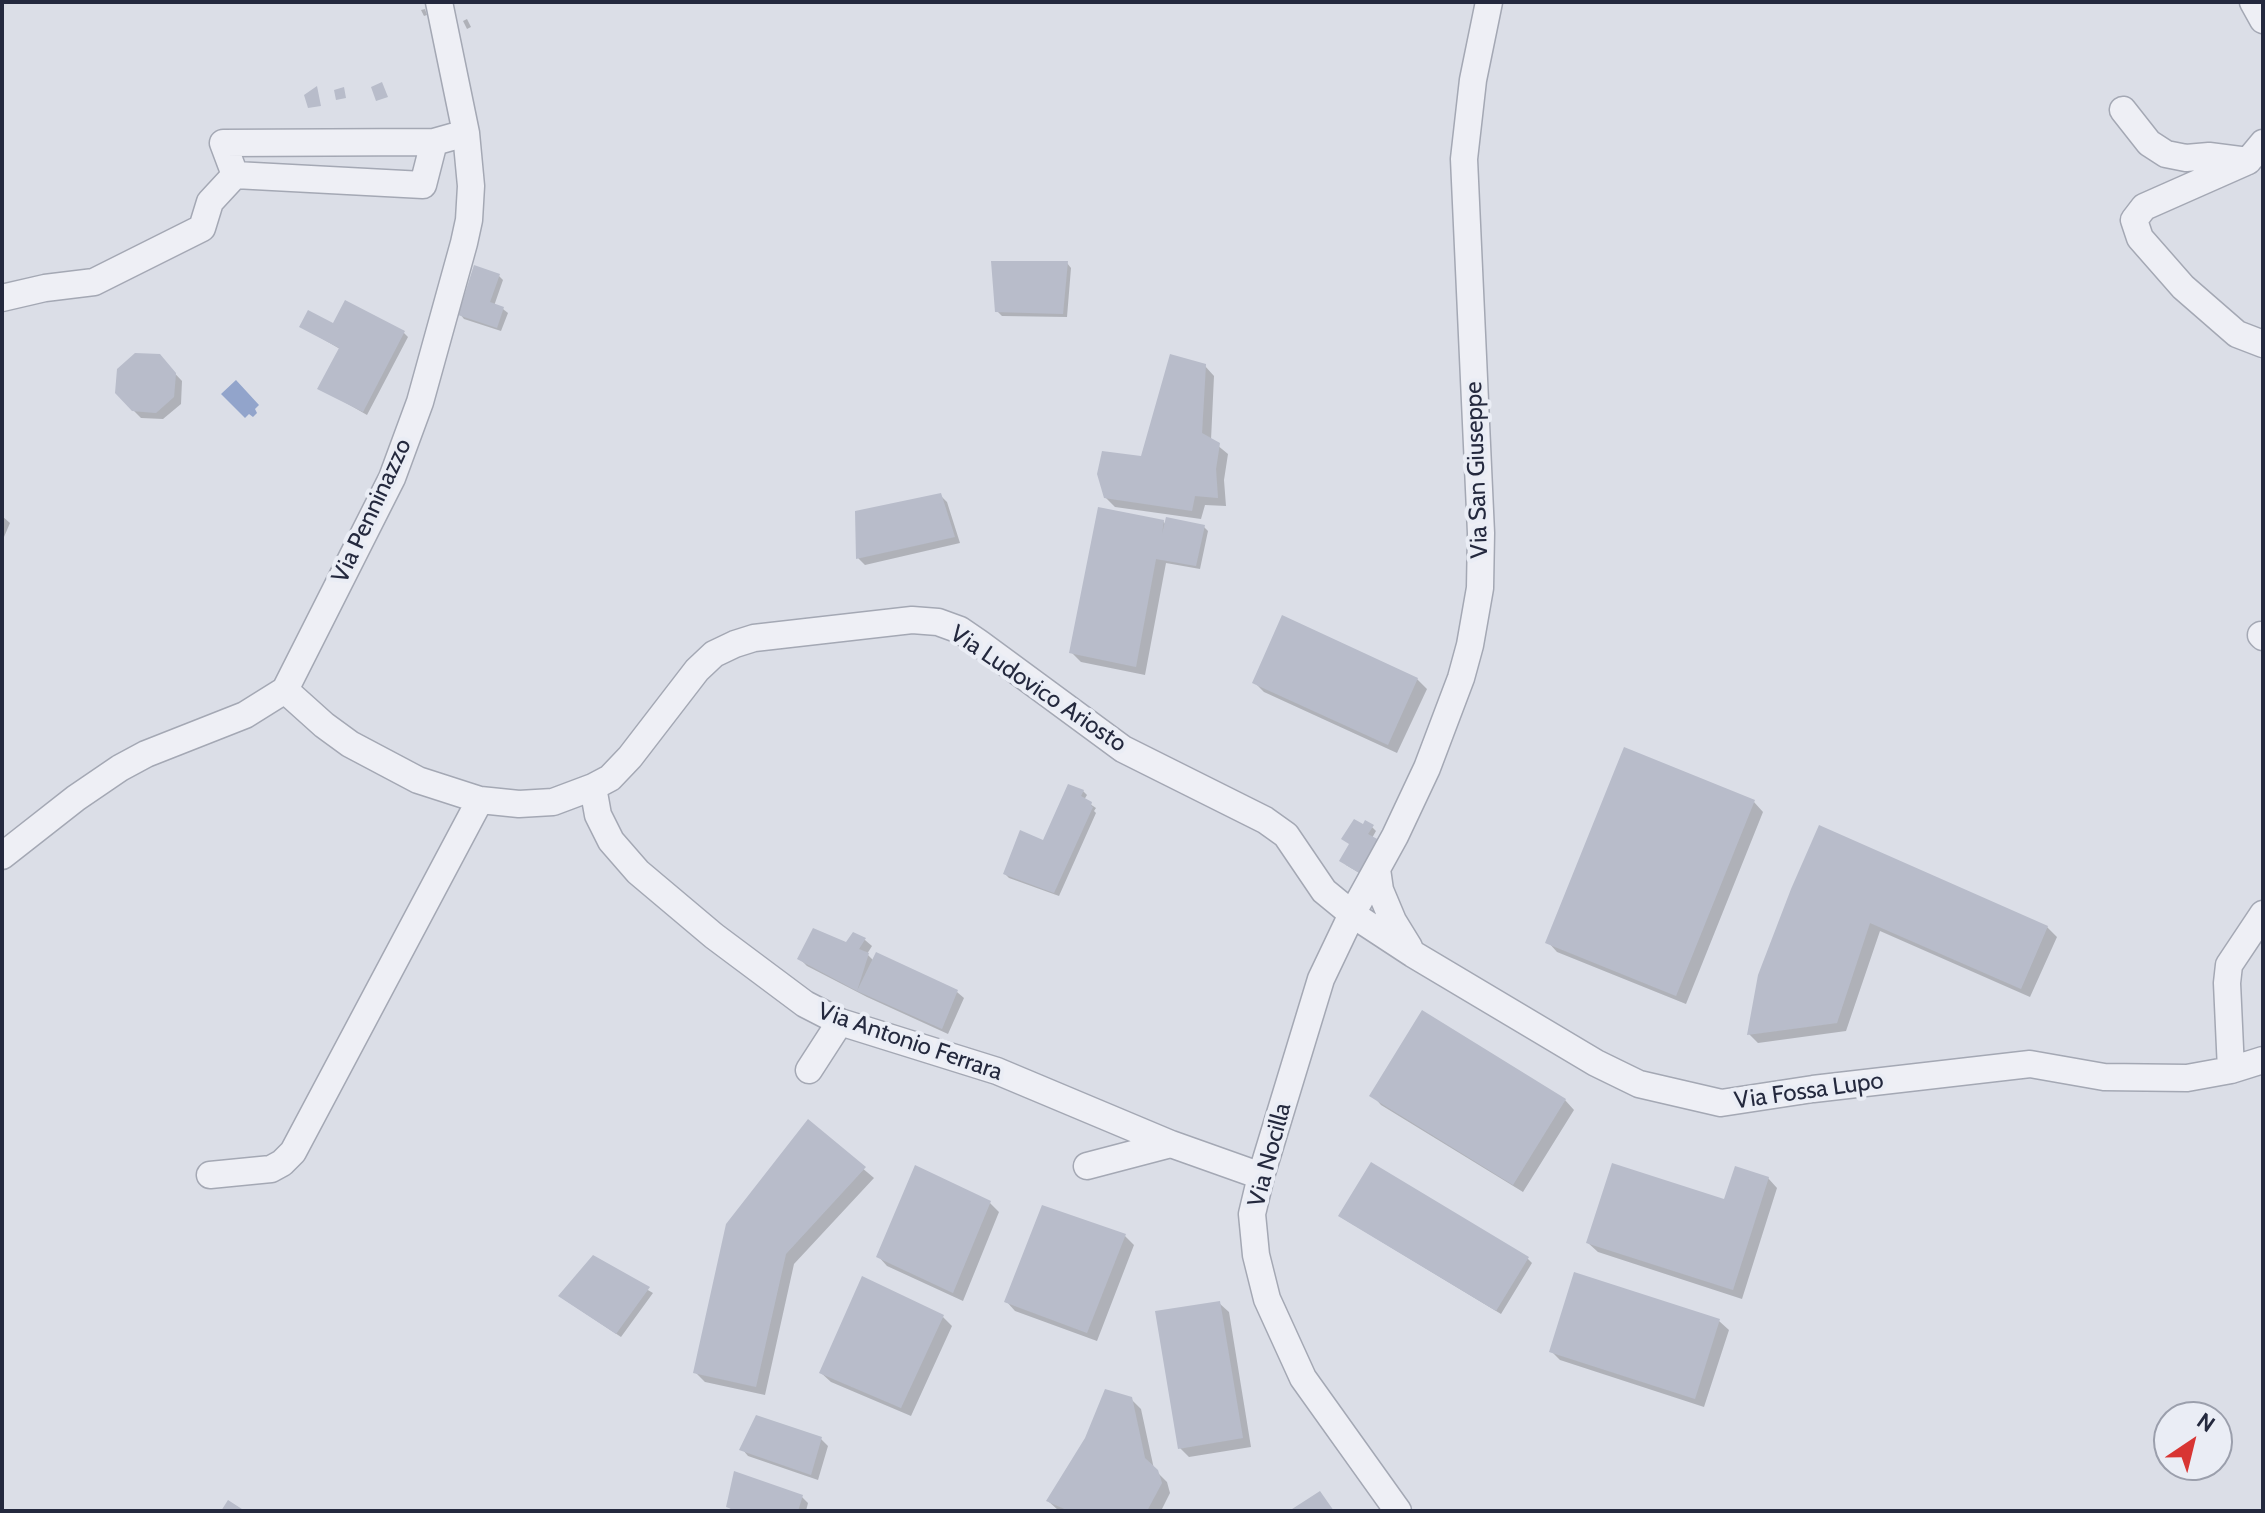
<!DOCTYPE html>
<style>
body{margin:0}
#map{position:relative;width:2265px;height:1513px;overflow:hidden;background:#dbdee7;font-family:Cabin,sans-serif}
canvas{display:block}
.frame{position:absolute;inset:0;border:4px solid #24293e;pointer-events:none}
.north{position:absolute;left:2153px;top:1401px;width:80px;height:80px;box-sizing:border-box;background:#eaedf5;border:2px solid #9b9fac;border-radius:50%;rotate:35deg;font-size:22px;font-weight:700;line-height:32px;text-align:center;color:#24293e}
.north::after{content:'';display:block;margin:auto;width:28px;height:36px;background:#d83533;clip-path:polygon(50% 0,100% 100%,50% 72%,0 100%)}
</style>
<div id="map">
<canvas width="2265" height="1513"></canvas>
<div class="frame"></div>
<div class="north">N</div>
</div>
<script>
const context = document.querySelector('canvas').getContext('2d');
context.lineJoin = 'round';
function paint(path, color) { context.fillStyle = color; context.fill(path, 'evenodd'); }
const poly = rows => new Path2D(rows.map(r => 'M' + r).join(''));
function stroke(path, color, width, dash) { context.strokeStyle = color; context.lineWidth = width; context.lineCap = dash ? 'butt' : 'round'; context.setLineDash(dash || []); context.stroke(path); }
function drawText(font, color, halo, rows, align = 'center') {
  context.font = font + ' Cabin,sans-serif'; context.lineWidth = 8; context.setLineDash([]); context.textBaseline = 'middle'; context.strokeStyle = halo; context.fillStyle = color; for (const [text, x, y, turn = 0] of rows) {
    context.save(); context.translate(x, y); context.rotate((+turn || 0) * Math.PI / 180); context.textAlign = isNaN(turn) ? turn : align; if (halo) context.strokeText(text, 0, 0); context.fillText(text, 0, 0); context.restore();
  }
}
const water = poly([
 [236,380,259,405,255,409,257,413,253,417,249,414,245,418,221,394]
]);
const shadow = poly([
 [425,9,427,15,424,16,421,10],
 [467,19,471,27,467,29,463,21],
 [1067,263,1071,268,1067,317,1002,316,997,311],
 [499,276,503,280,494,306,503,309,508,313,501,331,464,319,460,314],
 [334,326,404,333,408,337,367,415,320,388,340,349,302,327],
 [166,364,182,381,181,404,163,419,141,418,133,410],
 [1205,366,1214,376,1211,440,1228,454,1224,480,1226,506,1205,505,1201,519,1115,507,1105,497,1142,458],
 [940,495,947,502,960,543,865,565,858,558],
 [2,516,10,523,4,537,2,536],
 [1163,521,1166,525,1204,527,1208,531,1200,569,1166,563,1145,675,1081,662,1071,652],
 [1417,679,1427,689,1397,753,1264,692,1254,682],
 [1083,791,1087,795,1084,800,1096,808,1094,811,1096,813,1059,896,1009,878,1005,874,1044,842],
 [1754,802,1763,812,1686,1004,1557,952,1548,942],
 [1363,827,1372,827,1376,831,1372,838,1366,877,1346,865],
 [1792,890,2047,927,2057,937,2030,997,1880,931,1846,1031,1758,1043,1749,1034],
 [853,935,865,940,872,946,867,954,873,960,957,992,964,998,948,1034,867,997,807,966,800,959,846,945],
 [1372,1095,1565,1100,1574,1110,1523,1192,1381,1105],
 [808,1122,874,1178,794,1264,765,1395,705,1382,695,1372],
 [1768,1178,1777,1188,1742,1299,1598,1252,1588,1243,1726,1202],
 [990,1203,999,1212,963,1301,887,1266,878,1256],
 [1344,1219,1528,1259,1532,1263,1501,1314],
 [1125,1236,1134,1245,1097,1341,1015,1311,1006,1301],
 [593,1258,653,1293,621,1337,565,1300],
 [1219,1303,1229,1312,1251,1447,1189,1457,1180,1448],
 [943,1317,952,1326,911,1416,831,1382,821,1373],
 [1719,1321,1729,1330,1704,1407,1560,1360,1551,1351],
 [1131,1399,1141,1409,1154,1469,1167,1482,1170,1493,1161,1511,1058,1510,1048,1501],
 [821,1439,828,1446,818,1480,748,1456,742,1449],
 [802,1497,808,1503,806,1511,733,1511,728,1506]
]);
const building = poly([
 [382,82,388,97,376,101,371,87],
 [317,86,321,106,308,108,304,95],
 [344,87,346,98,336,100,334,90],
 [991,261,1068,261,1063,314,995,312],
 [474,265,500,274,490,302,504,307,497,328,458,315],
 [345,300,405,331,363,412,317,389,339,348,299,327,308,310,333,323],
 [135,353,160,354,176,373,174,397,156,413,132,411,115,393,117,369],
 [1170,354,1206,364,1202,433,1220,443,1216,469,1218,498,1195,496,1192,511,1104,498,1097,474,1102,451,1141,456],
 [941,493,955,537,856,559,855,511],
 [1098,507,1164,520,1162,534,1166,517,1205,525,1196,566,1156,559,1136,667,1069,653],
 [1282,615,1418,678,1388,745,1252,683],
 [1624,747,1755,800,1676,996,1545,943],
 [1068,784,1084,790,1081,796,1092,802,1091,806,1093,807,1054,893,1003,874,1020,830,1043,840],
 [1354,819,1363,824,1365,820,1374,825,1368,834,1381,841,1361,874,1339,861,1349,844,1341,839],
 [1819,825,2048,926,2021,989,1870,923,1837,1023,1747,1035,1758,975,1791,889],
 [813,928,846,942,853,932,866,938,859,949,869,953,857,991,876,952,958,990,942,1029,857,991,797,959],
 [1422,1010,1566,1099,1513,1185,1369,1096],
 [808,1119,866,1167,786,1254,756,1387,693,1373,726,1224],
 [1371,1162,1529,1257,1496,1311,1338,1216],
 [1612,1163,1724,1199,1735,1166,1769,1177,1733,1290,1586,1243],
 [915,1165,991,1201,953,1293,876,1257],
 [1042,1205,1126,1234,1087,1333,1004,1302],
 [593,1255,650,1287,616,1334,558,1296],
 [1574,1272,1720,1319,1695,1399,1549,1352],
 [862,1276,944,1315,901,1408,819,1373],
 [1220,1301,1243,1438,1178,1449,1155,1311],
 [1105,1389,1132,1397,1145,1458,1158,1470,1162,1483,1147,1511,1069,1511,1046,1501,1085,1438],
 [756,1415,822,1437,811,1475,739,1450],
 [734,1471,803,1495,798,1511,737,1511,726,1507],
 [1320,1491,1334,1511,1289,1511],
 [228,1500,245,1511,221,1511]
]);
const minor = poly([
 [2253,2,2263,20],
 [2123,110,2149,143,2166,154,2186,158,2209,156,2248,161],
 [2263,143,2248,161,2144,207,2134,220,2140,238,2183,287,2237,334,2263,344],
 [235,175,423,185,434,142],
 [2,298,45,288,94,282,202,228,210,202,235,175,223,143,434,142,466,133],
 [2261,635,2263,637],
 [285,690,324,725,350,744,418,780,480,800,519,804,553,802,593,787,610,778,630,757,697,670,714,654,735,644,754,638,912,620,938,622,960,630,979,643,1123,749,1265,820,1286,835,1324,891,1352,914,1413,954,1596,1063,1639,1084,1721,1103,1813,1089,2030,1064,2104,1077,2187,1078,2231,1070,2263,1060],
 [593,787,598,815,611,841,638,872,714,936,805,1004,840,1022,997,1071,1171,1144,1261,1176],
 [2,856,76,798,120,768,146,754,245,715,285,690,392,478,420,402,464,243,469,220,471,186,466,133,439,2],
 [1377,869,1380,890,1393,921,1409,947],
 [809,1070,840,1022],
 [2231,1070,2227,983,2229,965,2263,914],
 [1087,1166,1171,1144],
 [210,1175,271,1169,282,1163,293,1152,480,800],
 [1398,1511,1303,1378,1267,1299,1256,1255,1252,1214,1261,1176,1321,979,1352,914,1395,836,1427,768,1461,678,1470,645,1480,588,1481,533,1464,159,1473,80,1489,2]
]);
const streetNames = [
 ["Via San Giuseppe",1477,470,-92],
 ["Via Penninazzo",372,511,-65],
 ["Via Ludovico Ariosto",1038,689,34],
 ["Via Antonio Ferrara",910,1042,19],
 ["Via Fossa Lupo",1809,1091,-8],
 ["Via Nocilla",1270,1155,-75]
];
paint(water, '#92a4cb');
paint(shadow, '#0003');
paint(building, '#b8bcca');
stroke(minor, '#a4a8b4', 29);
stroke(minor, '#eeeff5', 26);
drawText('24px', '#24293e', '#eaedf5', streetNames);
</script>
